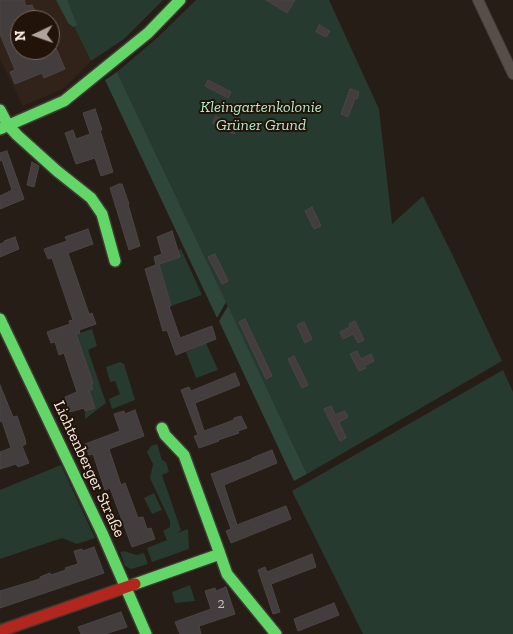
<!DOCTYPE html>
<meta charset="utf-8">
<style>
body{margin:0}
#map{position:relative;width:513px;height:634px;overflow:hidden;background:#261d17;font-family:"Zilla Slab",serif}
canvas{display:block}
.north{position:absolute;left:10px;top:10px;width:50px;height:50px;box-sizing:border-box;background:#221308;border:1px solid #786a60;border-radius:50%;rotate:267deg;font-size:14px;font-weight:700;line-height:20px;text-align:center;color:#f8ede5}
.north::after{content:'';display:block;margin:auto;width:18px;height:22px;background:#aea49d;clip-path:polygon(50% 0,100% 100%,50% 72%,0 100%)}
</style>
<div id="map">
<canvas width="513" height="634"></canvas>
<div class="north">N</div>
</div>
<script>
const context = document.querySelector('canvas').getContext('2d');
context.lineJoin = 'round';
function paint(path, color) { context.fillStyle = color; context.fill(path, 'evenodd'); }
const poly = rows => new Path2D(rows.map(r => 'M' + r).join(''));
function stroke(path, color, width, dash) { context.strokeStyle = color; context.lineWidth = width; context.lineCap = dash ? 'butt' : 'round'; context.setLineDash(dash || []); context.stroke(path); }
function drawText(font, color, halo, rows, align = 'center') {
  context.font = font + ' "Zilla Slab",serif'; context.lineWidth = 4; context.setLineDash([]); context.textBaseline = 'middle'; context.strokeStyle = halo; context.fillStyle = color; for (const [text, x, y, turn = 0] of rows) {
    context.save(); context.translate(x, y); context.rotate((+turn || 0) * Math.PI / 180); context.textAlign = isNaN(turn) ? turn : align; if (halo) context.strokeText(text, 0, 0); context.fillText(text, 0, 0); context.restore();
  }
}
const education = poly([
 [0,0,61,0,91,61,63,89,23,106,0,59],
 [20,20,50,20,50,50,20,50]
]);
const green = poly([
 [61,0,163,0,124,39,91,61],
 [196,0,329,0,379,109,392,224,423,196,452,254,502,361,307,474,117,72,157,38],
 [181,249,202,295,171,306,159,264,180,257,178,250],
 [92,329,97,346,88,350,106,403,85,419,85,411,95,407,89,390,92,387,71,336],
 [206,343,218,370,196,378,186,352],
 [120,362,124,364,135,400,112,409,109,399,120,394,115,381,110,382,106,367],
 [503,370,513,392,513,634,363,634,292,491],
 [157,444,162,460,166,462,169,472,162,475,181,530,177,533,188,529,189,549,152,562,147,548,167,540,163,531,170,527,170,521,150,478,153,464,147,452,151,446],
 [61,465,95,538,77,544,62,538,0,559,0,490],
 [154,493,162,510,152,514,144,498],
 [124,551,136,555,144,553,148,564,131,569,125,566,120,552],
 [190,585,195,601,175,603,172,592]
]);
const forest = poly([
 [56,0,67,0,77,25,73,27,68,23],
 [117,72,226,302,217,318,105,80],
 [228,306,307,474,294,481,219,321]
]);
const building = poly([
 [0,0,24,0,26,6,32,5,39,20,20,20,20,50,50,50,50,34,65,69,44,78,42,73,15,84,10,72,15,70,0,34,0,0],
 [266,0,295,0,287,13,266,0],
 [319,25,330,31,326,37,316,32,319,25],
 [208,80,231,92,228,98,205,86,208,80],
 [350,89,359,92,357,99,355,98,348,117,341,114,350,89],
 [95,109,102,130,100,130,113,172,101,176,95,158,76,164,65,133,73,130,76,139,90,134,83,113,95,109],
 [216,116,238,128,234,134,212,123,216,116],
 [7,151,24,199,0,209,0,196,12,190,2,160,0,161,0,153,7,151],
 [32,162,39,166,34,187,27,185,32,162],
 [119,184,122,184,129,204,128,204,140,246,129,250,110,188,119,184],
 [312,207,321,226,314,229,305,211,312,207],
 [88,229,93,244,68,253,89,314,92,313,96,324,79,330,80,333,76,334,93,383,91,384,93,389,89,390,95,408,85,411,84,408,70,412,65,397,77,392,64,353,59,355,55,342,51,343,47,332,70,324,69,321,73,320,52,258,48,259,44,249,67,241,65,237,88,229],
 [172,231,180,257,159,264,171,306,169,306,180,338,212,326,216,339,176,355,167,330,163,331,145,269,156,265,154,257,162,254,157,237,172,231],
 [15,237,19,249,0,257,0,244,5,242,4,241,15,237],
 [215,254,228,281,222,284,208,257,215,254],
 [245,319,272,376,266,379,239,322,245,319],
 [355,321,364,340,358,343,353,334,343,339,340,332,350,327,349,324,355,321],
 [304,322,312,339,305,343,297,325,304,322],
 [357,351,361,359,371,354,374,361,364,366,366,368,359,371,350,354,357,351],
 [294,356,308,385,302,388,288,359,294,356],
 [235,373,240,385,195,403,204,431,234,420,234,418,241,416,247,428,238,431,239,433,218,440,219,441,199,448,194,436,198,435,181,390,189,387,191,391,235,373],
 [0,385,13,417,17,416,25,439,26,444,22,446,29,463,18,467,16,464,0,469,0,452,11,448,2,421,0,422,0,385],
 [331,406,335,415,345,411,348,417,339,422,346,438,340,441,324,409,331,406],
 [135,410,144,436,109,449,121,485,125,483,138,518,143,517,147,529,151,528,155,539,132,547,110,488,105,490,93,454,89,455,85,444,120,431,114,414,124,411,125,414,135,410],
 [272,450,277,463,224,485,237,525,286,506,291,519,231,543,226,531,231,529,211,474,252,459,252,458,272,450],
 [94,547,104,573,0,608,0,591,40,579,40,577,50,573,51,575,66,570,65,568,78,564,74,551,82,549,83,551,94,547],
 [312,554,316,567,271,584,280,612,273,614,258,570,265,567,267,572,312,554],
 [226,587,235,614,199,626,201,634,180,634,175,622,211,609,205,591,215,588,216,591,226,587],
 [334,603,339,615,298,631,294,619,334,603],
 [121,612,127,627,105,634,81,634,78,627,121,612]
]);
const street = poly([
 [478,0,513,74]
]);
const fast = poly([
 [0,110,8,125,17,135,57,171,91,198,102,214,115,261],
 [0,129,64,101,148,33,180,0],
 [0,319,102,533,146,634],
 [162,428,165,435,184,455,220,554],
 [135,584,220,554,227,574,276,634]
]);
const jam = poly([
 [0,631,135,584]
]);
const numberNames = [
 ["2",221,604]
];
const parkNames = [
 ["Kleingartenkolonie",261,107],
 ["Grüner Grund",261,125]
];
const streetNames = [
 ["Lichtenberger Straße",89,469,65]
];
paint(education, '#312319');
paint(green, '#273a2f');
paint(forest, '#2f463a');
paint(building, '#433d3d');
stroke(building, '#4c4546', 1);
stroke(street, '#413935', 12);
stroke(fast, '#413935', 14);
stroke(jam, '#413935', 14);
stroke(street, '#554e49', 10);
stroke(fast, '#63d668', 11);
stroke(jam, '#b3261e', 11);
drawText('14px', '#cbc1bb', null, numberNames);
drawText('italic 16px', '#b1ebce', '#221308', parkNames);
drawText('16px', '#f8ede5', '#221308', streetNames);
</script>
